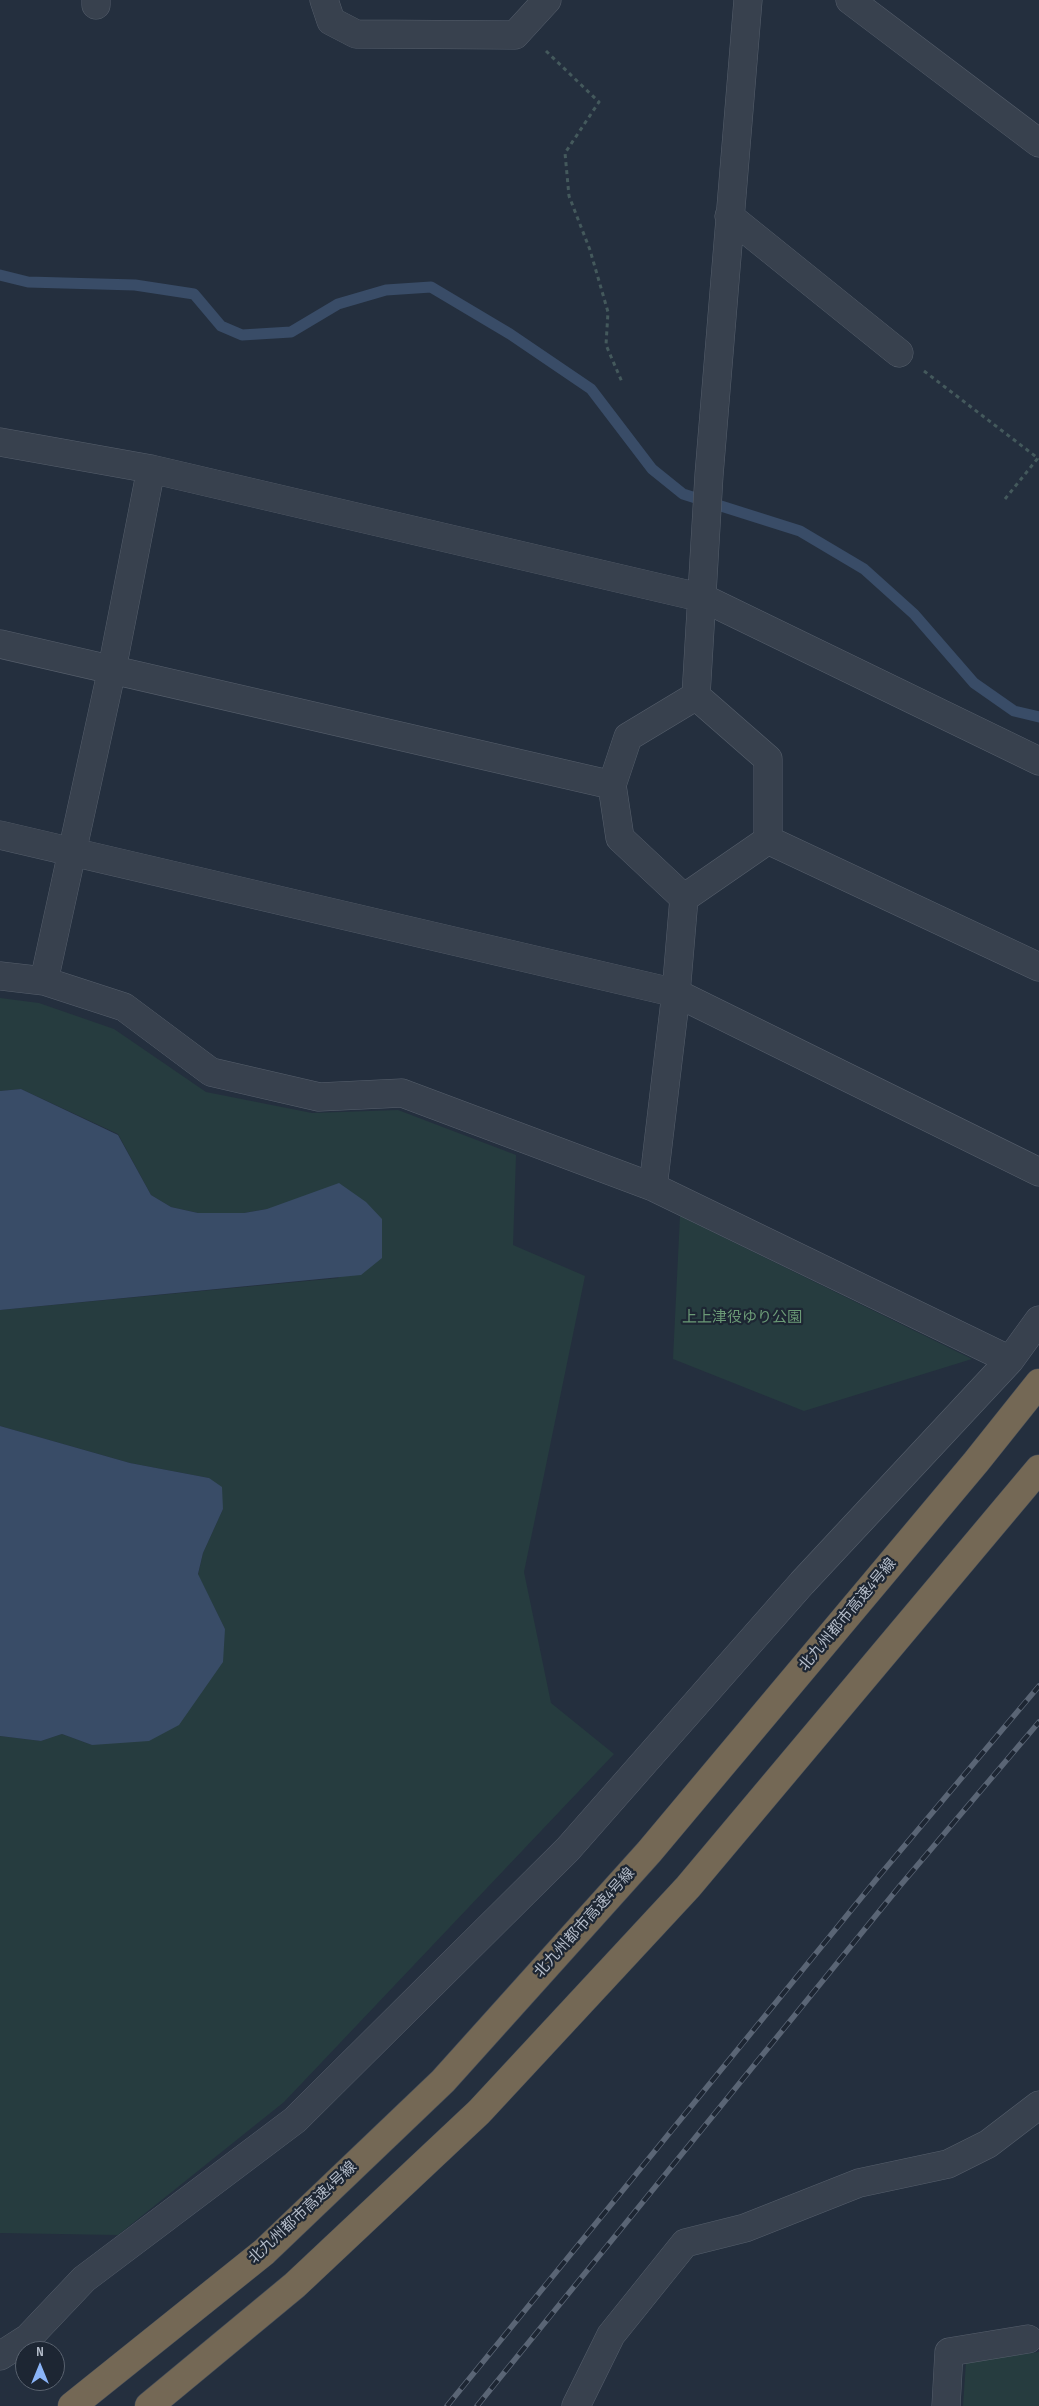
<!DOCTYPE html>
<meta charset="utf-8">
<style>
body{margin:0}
#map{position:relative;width:1039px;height:2406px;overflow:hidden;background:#242f3e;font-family:"Sofia Sans Condensed",sans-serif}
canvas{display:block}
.north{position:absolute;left:15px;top:2341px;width:50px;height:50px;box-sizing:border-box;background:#1d2633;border:1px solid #59626f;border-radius:50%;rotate:0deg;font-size:14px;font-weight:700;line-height:20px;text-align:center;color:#b4bcc9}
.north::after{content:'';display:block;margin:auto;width:18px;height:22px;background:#8ab4f8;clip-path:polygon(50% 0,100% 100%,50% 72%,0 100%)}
</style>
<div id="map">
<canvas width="1039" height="2406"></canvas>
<div class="north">N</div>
</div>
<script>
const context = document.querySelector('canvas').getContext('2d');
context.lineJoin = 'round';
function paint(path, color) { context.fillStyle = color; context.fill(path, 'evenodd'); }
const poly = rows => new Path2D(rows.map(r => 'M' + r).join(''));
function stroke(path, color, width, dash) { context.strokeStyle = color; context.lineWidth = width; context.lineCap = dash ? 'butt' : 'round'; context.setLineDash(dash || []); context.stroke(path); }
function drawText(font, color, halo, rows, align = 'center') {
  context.font = font + ' "Sofia Sans Condensed","Noto Sans JP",sans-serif'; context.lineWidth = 4.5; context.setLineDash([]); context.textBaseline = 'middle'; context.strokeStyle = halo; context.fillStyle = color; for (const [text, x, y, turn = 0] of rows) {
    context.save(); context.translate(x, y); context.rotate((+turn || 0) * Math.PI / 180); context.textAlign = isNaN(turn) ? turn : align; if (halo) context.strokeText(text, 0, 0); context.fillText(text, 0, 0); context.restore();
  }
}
const green = poly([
 [0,998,39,1003,114,1029,206,1092,312,1113,398,1110,516,1155,513,1245,585,1276,524,1572,551,1703,614,1754,284,2102,118,2235,0,2233,0,1736,41,1741,62,1734,92,1745,225,1629,198,1575,203,1553,223,1509,209,1478,130,1463,0,1426,0,1310,339,1278,267,1209,244,1213,198,1213,171,1207,151,1195,118,1134,21,1089,0,1091],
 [680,1216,972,1359,804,1411,673,1359],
 [1039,2352,1039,2406,963,2406,966,2362]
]);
const water = poly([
 [21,1089,118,1135,151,1195,171,1207,198,1213,244,1213,267,1209,339,1183,366,1202,382,1219,382,1258,361,1275,0,1310,0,1091],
 [0,1426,130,1463,209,1478,222,1487,223,1509,203,1553,198,1574,225,1629,223,1662,179,1725,149,1741,92,1745,62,1734,41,1741,0,1736]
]);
const stream = poly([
 [0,275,28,282,135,285,194,294,221,326,242,335,291,332,338,304,386,290,431,287,510,334,591,389,652,469,683,494,800,531,864,569,914,614,974,683,1014,711,1039,717]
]);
const path = poly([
 [546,51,599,102,565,153,569,196,590,250,608,312,606,345,622,382],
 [924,371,1039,459],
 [1005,499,1038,458]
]);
const street = poly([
 [324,0,331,21,356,34,515,35,547,0],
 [850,0,1039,143],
 [96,5,96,0],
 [729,216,899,353],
 [0,442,151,469,703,598,1039,761],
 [151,469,112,669,44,981,124,1007,211,1072,319,1097,402,1093,653,1187,1010,1360],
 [0,644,612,785],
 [696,696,709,475,748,0],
 [696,696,768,759,768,840,684,898,620,838,612,785,628,737,696,696],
 [0,835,676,993,1039,1172],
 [768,840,1039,967],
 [0,976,44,981],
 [653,1187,676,993,684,898],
 [0,2356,28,2338,84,2279,295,2120,568,1849,802,1583,1010,1360,1039,1320],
 [576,2406,611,2335,685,2243,745,2228,859,2183,948,2164,988,2144,1039,2105],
 [946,2406,949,2352,1028,2339]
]);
const highway = poly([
 [72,2406,264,2252,443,2081,649,1852,976,1462,1039,1383],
 [149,2406,295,2285,479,2112,688,1887,1039,1469]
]);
const rail = poly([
 [447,2406,879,1876,1039,1686],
 [477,2406,899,1887,1039,1722]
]);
const parkNames = [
 ["上上津役ゆり公園",742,1318]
];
const streetNames = [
 ["北九州都市高速4号線",848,1615,-50],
 ["北九州都市高速4号線",585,1923,-48],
 ["北九州都市高速4号線",303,2213,-43]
];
paint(green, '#263c3f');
paint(water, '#394c67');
stroke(stream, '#394c67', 11);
stroke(street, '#565f6c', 29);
stroke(highway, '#434c59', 29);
stroke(path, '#44595c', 3, [4, 4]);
stroke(street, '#38414e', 28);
stroke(highway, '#746855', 28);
stroke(rail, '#5a6575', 5.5);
stroke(rail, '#1d2633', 4, [11]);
drawText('15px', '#6b9a76', '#1d2633', parkNames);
drawText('15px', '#b4bcc9', '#1d2633', streetNames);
</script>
